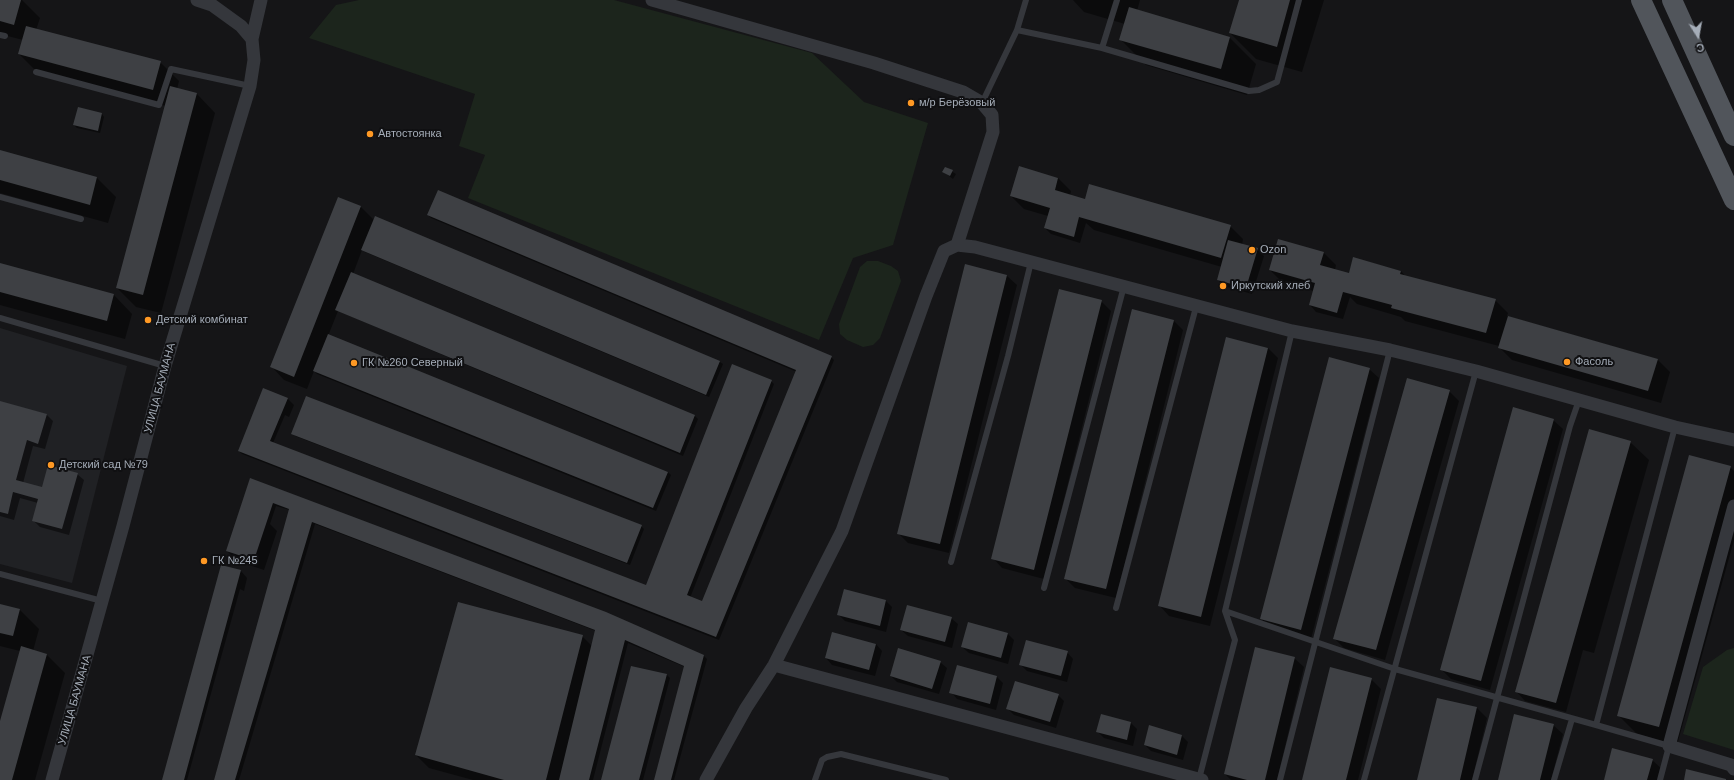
<!DOCTYPE html>
<meta charset="utf-8">
<style>
body{margin:0}
#map{position:relative;width:1734px;height:780px;overflow:hidden;background:#151517;font-family:Helvetica,sans-serif}
canvas{display:block}
.north{position:absolute;left:1678px;top:16px;width:40px;height:40px;-webkit-text-stroke:3px #101012;paint-order:stroke;rotate:169deg;font-size:11px;font-weight:700;line-height:16px;text-align:center;color:#a5adb8}
.north::after{content:'';display:block;margin:auto;width:14px;height:18px;background:#a5adb8;clip-path:polygon(50% 0,100% 100%,50% 72%,0 100%)}
</style>
<div id="map">
<canvas width="1734" height="780"></canvas>
<div class="north">С</div>
</div>
<script>
const context = document.querySelector('canvas').getContext('2d');
context.lineJoin = 'round';
function paint(path, color) { context.fillStyle = color; context.fill(path, 'evenodd'); }
const poly = rows => new Path2D(rows.map(r => 'M' + r).join(''));
function stroke(path, color, width, dash) { context.strokeStyle = color; context.lineWidth = width; context.lineCap = dash ? 'butt' : 'round'; context.setLineDash(dash || []); context.stroke(path); }
function drawText(font, color, halo, rows, align = 'center') {
  context.font = font + ' Helvetica,sans-serif'; context.lineWidth = 4; context.setLineDash([]); context.textBaseline = 'middle'; context.strokeStyle = halo; context.fillStyle = color; for (const [text, x, y, turn = 0] of rows) {
    context.save(); context.translate(x, y); context.rotate((+turn || 0) * Math.PI / 180); context.textAlign = isNaN(turn) ? turn : align; if (halo) context.strokeText(text, 0, 0); context.fillText(text, 0, 0); context.restore();
  }
}
const built = poly([
 [0,328,127,366,72,583,0,564]
]);
const green = poly([
 [359,0,614,0,812,53,864,102,928,123,893,245,853,258,819,340,468,198,485,155,459,146,475,94,309,38,336,5],
 [867,261,878,261,891,266,898,271,901,281,880,338,873,345,863,347,847,340,840,334,839,324,860,267],
 [1734,648,1734,750,1683,734,1703,667,1727,650]
]);
const shadow = poly([
 [0,0,22,0,40,18,36,30,160,62,179,81,177,89,197,94,215,113,161,313,136,307,117,288,166,106,38,73,19,54,23,40,0,34],
 [1073,0,1140,0,1137,11,1230,38,1256,64,1247,95,1146,65,1120,39,1125,24,1084,12],
 [1239,0,1324,0,1302,72,1256,59,1230,33],
 [102,114,104,117,100,133,77,128,74,125],
 [0,151,97,178,116,197,108,223,0,193],
 [946,168,956,174,953,179,944,172],
 [1019,168,1058,178,1071,191,1070,196,1084,200,1230,226,1243,239,1242,245,1257,249,1264,256,1252,294,1224,286,1218,280,1222,267,1094,230,1086,223,1080,243,1051,234,1045,228,1048,216,1024,209,1011,196],
 [338,198,361,207,374,220,375,217,720,362,723,364,709,397,365,252,362,250,353,274,695,416,698,419,683,456,338,311,328,336,668,472,671,475,656,511,317,374,314,371,307,389,284,380,272,367],
 [428,215,831,357,834,360,719,640,242,454,239,451,264,389,288,399,294,405,289,417,285,415,273,443,647,587,771,381,774,384,690,598,702,603,797,372,431,218],
 [1323,252,1336,265,1335,270,1349,275,1354,258,1401,271,1406,277,1495,300,1508,313,1507,316,1657,359,1670,372,1661,403,1512,360,1499,347,1499,346,1405,321,1401,317,1357,304,1350,297,1343,319,1316,312,1310,305,1314,291,1283,283,1270,270],
 [0,264,114,295,132,314,125,339,0,305],
 [966,265,1007,276,1017,285,949,553,908,543,898,533],
 [1101,301,1111,311,1044,579,1002,568,993,558],
 [1174,321,1183,330,1116,598,1075,588,1065,578],
 [1227,338,1268,348,1278,358,1210,626,1169,616,1160,606],
 [1369,369,1379,378,1311,639,1271,628,1261,619],
 [1449,391,1459,401,1385,660,1344,648,1334,638],
 [0,402,46,414,53,421,45,449,33,446,23,483,42,489,77,474,84,480,69,535,40,527,33,520,38,503,20,498,14,520,0,516],
 [1553,420,1563,429,1490,690,1451,679,1441,669],
 [293,433,641,526,644,529,630,565,295,436],
 [1630,442,1649,460,1594,653,1583,650,1566,712,1525,701,1516,691],
 [1730,467,1734,471,1734,540,1677,745,1637,734,1618,715],
 [250,479,704,656,707,659,674,780,655,780,685,667,628,643,593,780,473,780,429,768,416,755,582,636,592,646,596,631,315,524,239,780,214,780,290,510,276,506,270,524,277,531,264,570,237,561,227,551],
 [222,566,241,571,247,578,244,591,240,589,187,780,163,780],
 [886,601,892,607,886,632,845,621,838,614],
 [0,605,20,610,39,629,33,651,46,654,65,673,35,780,0,780,0,725,20,651,0,646],
 [951,618,958,624,952,648,908,636,901,630],
 [1008,634,1014,640,1008,664,969,653,962,647],
 [876,644,882,651,875,676,832,665,826,658],
 [1067,652,1073,659,1067,682,1027,671,1021,665],
 [1294,658,1304,667,1277,780,1231,780,1225,774],
 [940,662,947,668,939,694,897,682,891,676],
 [632,667,667,675,670,678,643,780,602,780],
 [997,677,1003,683,996,710,957,699,951,692],
 [1371,679,1381,689,1358,780,1303,780],
 [1058,695,1064,701,1056,728,1014,715,1007,708],
 [1438,699,1477,708,1487,718,1472,780,1418,780],
 [1131,723,1137,729,1133,746,1104,738,1097,731],
 [1553,725,1563,734,1551,780,1499,780],
 [1182,736,1188,742,1183,760,1151,751,1145,745],
 [1652,760,1662,769,1659,780,1605,780]
]);
const building = poly([
 [0,0,21,0,14,25,0,21],
 [1239,0,1290,0,1277,47,1229,33],
 [1129,7,1230,37,1221,69,1119,40],
 [26,26,161,61,153,90,18,54],
 [170,86,197,93,143,295,116,288],
 [78,107,102,113,98,131,73,125],
 [0,150,97,177,90,205,0,180],
 [1019,166,1058,178,1055,190,1085,199,1089,184,1231,225,1221,258,1079,217,1074,237,1044,228,1050,208,1010,196],
 [945,167,953,170,950,176,942,172],
 [438,190,832,356,716,637,238,451,263,388,288,398,270,441,646,585,732,364,772,380,687,595,702,601,796,370,427,215],
 [338,197,361,206,294,377,270,367],
 [375,216,720,361,706,395,361,250],
 [1278,239,1324,252,1320,265,1349,273,1353,257,1401,271,1400,274,1496,299,1486,333,1391,308,1392,305,1343,292,1337,313,1309,305,1315,283,1269,270],
 [1228,240,1258,248,1246,288,1217,280],
 [0,263,114,294,107,321,0,292],
 [965,264,1007,275,940,544,897,534],
 [351,272,695,415,680,453,335,310],
 [1059,289,1102,300,1034,570,991,559],
 [1132,309,1174,320,1106,589,1064,579],
 [1508,316,1658,359,1648,391,1498,348],
 [328,334,668,472,653,508,313,371],
 [1226,337,1268,348,1201,617,1158,606],
 [1329,357,1370,368,1301,630,1260,619],
 [1407,378,1450,390,1376,650,1333,639],
 [306,396,642,525,627,563,291,434],
 [0,401,47,414,38,444,27,440,16,480,42,487,48,465,78,473,62,529,32,521,38,499,13,492,8,514,0,512],
 [1513,407,1554,419,1481,681,1440,670],
 [1589,429,1631,441,1556,703,1515,692],
 [1689,455,1731,466,1659,727,1617,716],
 [250,478,606,612,704,655,671,780,654,780,684,666,625,640,589,780,559,780,595,630,312,522,235,780,214,780,289,509,273,503,254,560,226,551],
 [221,565,241,570,184,780,162,780],
 [844,589,886,600,880,626,837,615],
 [458,602,583,635,546,780,504,780,415,755],
 [0,604,20,609,13,636,0,633],
 [907,605,952,617,945,642,900,630],
 [968,622,1008,633,1001,658,961,647],
 [832,632,876,644,869,670,825,658],
 [1026,640,1068,651,1061,676,1019,665],
 [21,646,47,654,12,780,0,780,0,721],
 [1255,647,1295,657,1265,780,1247,780,1224,774],
 [898,648,941,661,932,689,890,676],
 [957,665,997,676,990,704,949,693],
 [631,666,667,674,639,780,601,780],
 [1330,667,1372,678,1346,780,1302,780],
 [1015,681,1059,694,1050,722,1006,709],
 [1437,698,1477,707,1460,780,1417,780],
 [1101,714,1131,722,1127,740,1096,732],
 [1514,714,1554,724,1540,780,1498,780],
 [1149,725,1182,735,1177,755,1144,745],
 [1612,748,1653,759,1647,780,1604,780],
 [1686,769,1726,779,1726,780,1684,780]
]);
const service = poly([
 [1017,30,1102,48,1249,91,1259,90,1277,82,1299,0],
 [0,35,5,36],
 [1102,48,1117,0],
 [36,72,159,105,171,69,250,86],
 [982,103,1017,30,1026,0],
 [0,197,81,219],
 [0,318,165,366],
 [951,562,1008,356,1031,262],
 [0,574,102,601],
 [1044,588,1124,286],
 [1116,608,1196,307],
 [1225,611,1395,669,1596,725,1675,427],
 [1596,725,1669,746,1660,780],
 [1199,779,1235,640,1225,611,1292,331],
 [815,780,822,760,827,757,841,754,946,780],
 [1280,780,1390,350],
 [1364,780,1476,371],
 [1475,780,1570,426,1579,400],
 [1554,780,1572,719]
]);
const minor = poly([
 [652,0,874,63,963,92,982,103,992,115,993,132,957,245],
 [252,39,261,0],
 [1734,506,1669,746,1731,765,1734,769],
 [774,665,1202,780],
 [52,780,123,526,165,366,250,86,254,60,252,39,241,26,212,5,197,0],
 [706,780,746,708,774,665,842,531,926,296,944,251,957,245,975,247,1292,331,1390,350,1476,371,1675,427,1734,440]
]);
const primary = poly([
 [1641,0,1734,200],
 [1672,0,1734,136]
]);
const markers = [
 [911,103,4,"#ff9924"],
 [370,134,4,"#ff9924"],
 [1252,250,4,"#ff9924"],
 [1223,286,4,"#ff9924"],
 [148,320,4,"#ff9924"],
 [1567,362,4,"#ff9924"],
 [354,363,4,"#ff9924"],
 [51,465,4,"#ff9924"],
 [204,561,4,"#ff9924"]
];
const poiNames = [
 ["м/р Берёзовый",919,103],
 ["Автостоянка",378,134],
 ["Ozon",1260,250],
 ["Иркутский хлеб",1231,286],
 ["Детский комбинат",156,320],
 ["Фасоль",1575,362],
 ["ГК №260 Северный",362,363],
 ["Детский сад №79",59,465],
 ["ГК №245",212,561]
];
const streetNames = [
 ["УЛИЦА БАУМАНА",160,388,-75],
 ["УЛИЦА БАУМАНА",75,700,-74]
];
paint(built, '#202124');
paint(green, '#1c251c');
paint(shadow, '#0007');
paint(building, '#3e4044');
stroke(service, '#35373c', 6);
stroke(minor, '#35373c', 13);
stroke(primary, '#51555b', 20);
for (const [x, y, r, color] of markers) { const dot = new Path2D(); dot.arc(x, y, r, 0, 2 * Math.PI); context.fillStyle = color; context.fill(dot); stroke(dot, '#101012', 1.5); }
drawText('11px', '#a5adb8', '#101012', poiNames, 'left');
drawText('11px', '#a5adb8', '#101012', streetNames);
</script>
